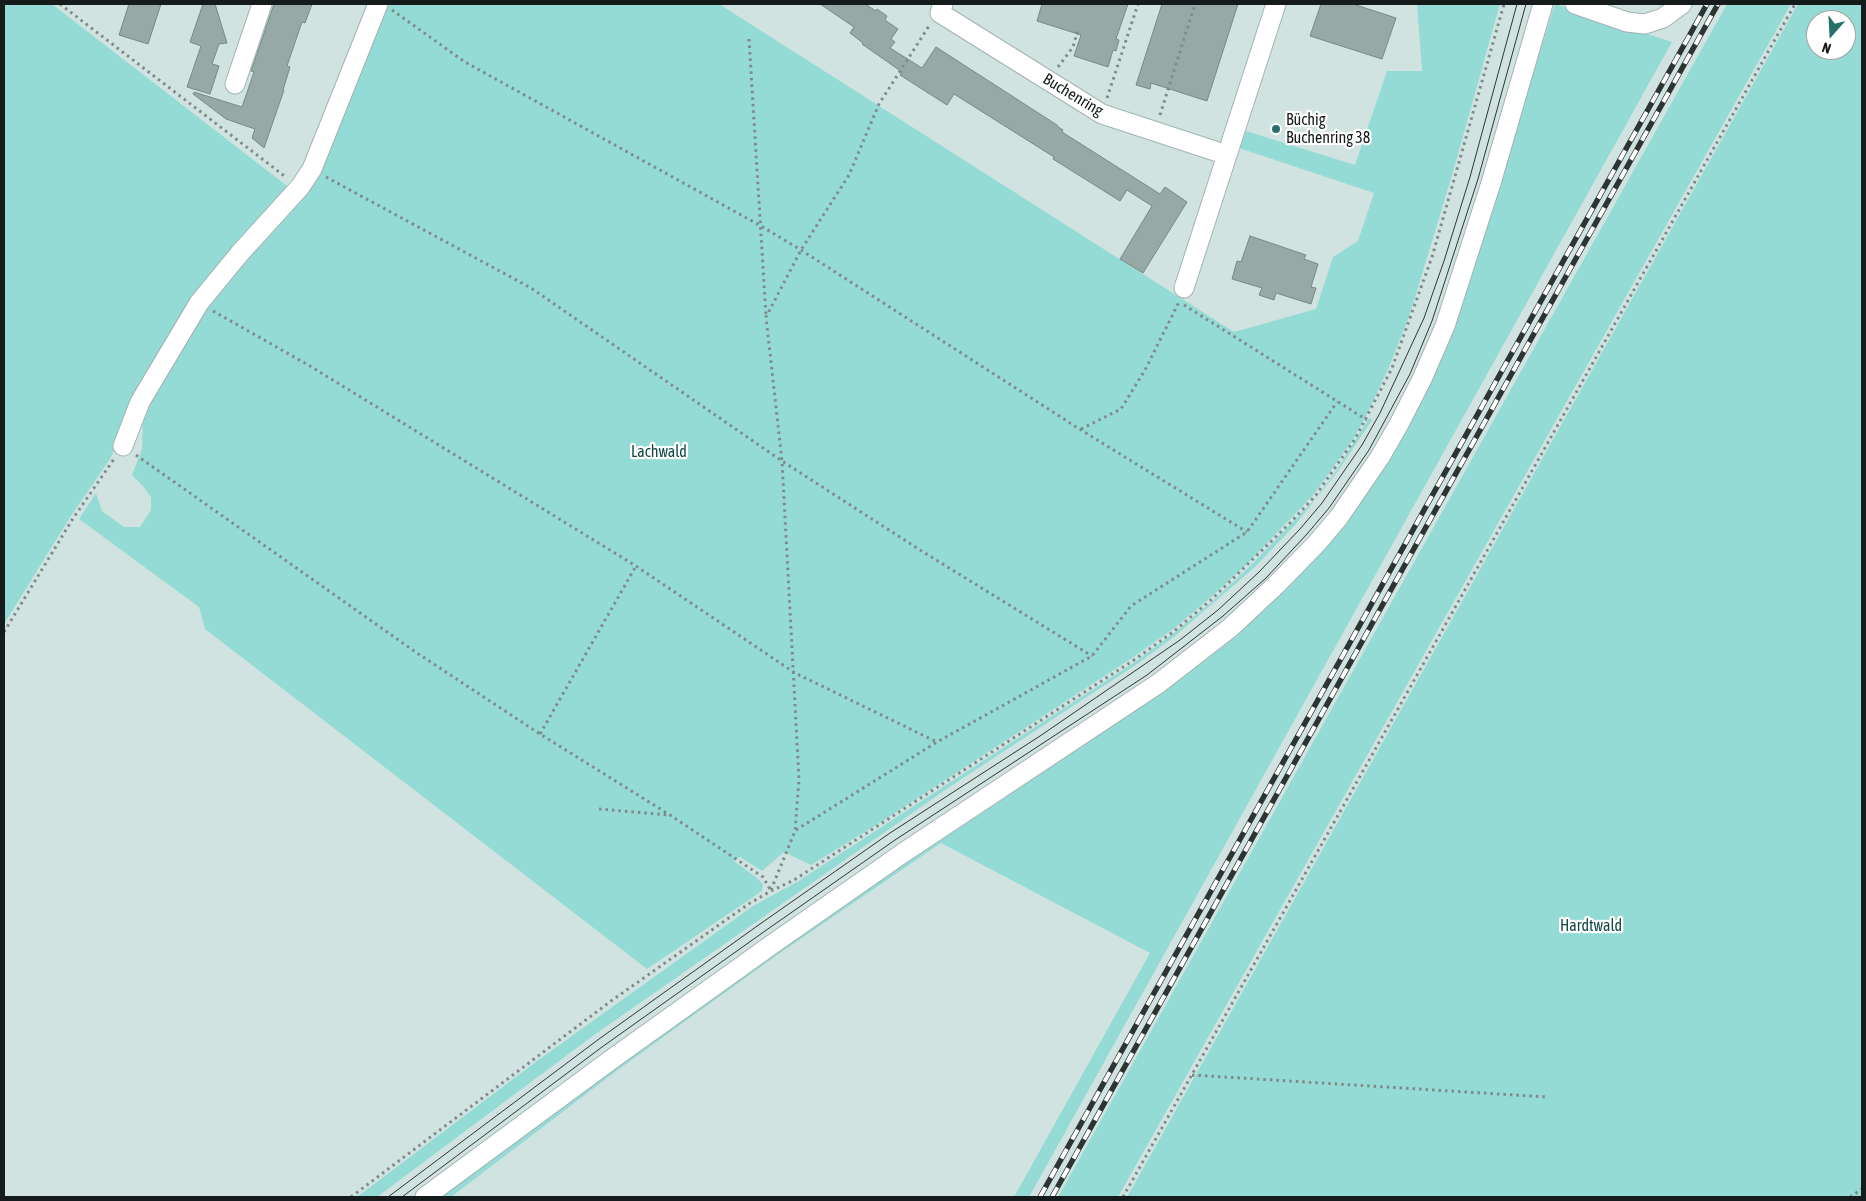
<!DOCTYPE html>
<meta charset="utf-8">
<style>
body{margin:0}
#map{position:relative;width:1866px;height:1201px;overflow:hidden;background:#d1e3e1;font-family:"Asap Condensed",sans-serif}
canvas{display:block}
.frame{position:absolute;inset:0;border:5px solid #151b1a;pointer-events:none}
.north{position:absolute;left:1806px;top:10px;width:50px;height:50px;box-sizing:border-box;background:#fff;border:1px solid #a1a4a3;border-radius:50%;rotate:199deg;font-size:14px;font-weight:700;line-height:20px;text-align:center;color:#151b1a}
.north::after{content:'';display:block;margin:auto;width:18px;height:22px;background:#26706b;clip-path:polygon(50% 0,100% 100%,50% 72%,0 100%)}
</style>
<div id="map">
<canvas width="1866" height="1201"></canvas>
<div class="frame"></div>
<div class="north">N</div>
</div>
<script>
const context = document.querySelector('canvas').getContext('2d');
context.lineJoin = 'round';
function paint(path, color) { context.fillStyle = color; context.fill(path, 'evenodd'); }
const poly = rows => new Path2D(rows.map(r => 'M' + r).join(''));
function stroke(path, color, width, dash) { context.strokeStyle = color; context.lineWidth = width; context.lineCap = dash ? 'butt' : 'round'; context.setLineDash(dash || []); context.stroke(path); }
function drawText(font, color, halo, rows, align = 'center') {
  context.font = font + ' "Asap Condensed",sans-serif'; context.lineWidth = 4.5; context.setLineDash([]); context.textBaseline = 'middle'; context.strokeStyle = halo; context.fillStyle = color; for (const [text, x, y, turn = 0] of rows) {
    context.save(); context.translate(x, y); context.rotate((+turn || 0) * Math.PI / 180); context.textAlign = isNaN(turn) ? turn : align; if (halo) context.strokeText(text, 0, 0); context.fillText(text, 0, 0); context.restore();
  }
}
const green = poly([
 [4,4,52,4,291,189,138,400,110,459,71,516,4,624],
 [384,4,719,4,1234,332,1316,309,1333,257,1358,241,1374,193,1239,148,1246,131,1355,165,1387,71,1422,71,1417,4,1500,4,1453,172,1410,314,1389,367,1366,416,1354,438,1314,494,1249,562,1210,598,1172,630,1132,658,881,822,811,865,784,852,762,871,740,857,734,861,757,878,763,884,762,891,647,969,205,629,199,607,79,519,96,493,102,511,124,527,140,527,151,510,151,497,142,485,132,475,142,449,143,409,204,304,309,185],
 [1555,4,1672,42,1029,1197,1014,1197,1150,953,941,843,780,953,619,1069,451,1197,438,1197,776,947,1160,691,1366,492,1497,185],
 [1727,4,1791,4,1118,1197,1058,1197],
 [1798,4,1862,4,1862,1197,1127,1197],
 [1816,20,1846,20,1846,50,1816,50],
 [1369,418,1372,420,1338,471,1295,525,1255,567,1175,636,1137,664,951,786,594,1035,377,1197,357,1197,537,1061,753,906,797,882,1135,662,1174,633,1213,601,1251,565,1317,497,1336,471]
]);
const building = poly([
 [129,4,161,4,148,44,119,35,129,4],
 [203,4,215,4,227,43,219,44,212,64,219,66,210,94,187,87,201,46,190,42,203,4],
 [274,4,312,4,305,23,302,22,287,66,290,67,283,90,284,90,264,148,252,138,255,129,226,119,193,94,194,92,242,107,254,72,251,71,274,4],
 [820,4,865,4,876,11,877,9,887,16,885,20,898,29,891,39,895,42,890,48,922,68,936,47,1057,125,1057,126,1063,130,1062,132,1160,194,1165,187,1187,202,1143,273,1120,259,1152,206,1127,190,1120,201,1053,159,1054,157,954,94,947,105,900,75,902,72,862,44,863,43,850,33,854,27,820,4],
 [1042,4,1128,4,1116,39,1119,40,1116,51,1113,50,1108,67,1074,56,1081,35,1037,21,1042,4],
 [1162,4,1238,4,1207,101,1151,83,1150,89,1136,85,1162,4],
 [1321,4,1353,4,1396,18,1382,59,1310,36,1321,4],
 [1250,236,1306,255,1304,259,1318,264,1311,287,1316,288,1311,304,1276,293,1274,300,1259,295,1262,288,1232,279,1237,261,1241,262,1250,236]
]);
const path = poly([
 [60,4,287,178],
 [392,10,465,62,761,226,801,250,1081,430,1247,532],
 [749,39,766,316],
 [1058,67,1073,47,1077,33,1081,34],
 [1107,98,1138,4],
 [1160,115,1195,4],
 [326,177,531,288,782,461,920,550,1092,656],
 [1184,305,1367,420],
 [213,311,310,366,636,566,795,673,937,742],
 [1081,429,1121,409,1145,370,1179,302],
 [136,455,417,653,540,734,670,815,763,877,771,891],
 [4,632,72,520,114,459],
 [540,734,636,566],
 [599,809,669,815],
 [796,830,937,742,1092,656,1131,606,1247,532,1337,402],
 [771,890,795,831,799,779,782,461,766,317,801,250,849,175,879,104,929,26],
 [1192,1075,1547,1097],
 [351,1197,611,1001,750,903,771,891,794,880,1134,660,1173,632,1211,600,1290,523,1316,495,1355,439,1392,368,1432,257,1504,4],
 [1123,1197,1795,4],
 [1850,1197,1862,1189]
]);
const minor = poly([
 [943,4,940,13,1102,114,1227,155,1276,4],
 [1575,4,1627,22,1645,24,1663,18,1682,4],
 [235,84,262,4],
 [1184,288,1227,155],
 [123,446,140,402,199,303,240,253,300,187,312,169,378,4],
 [425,1197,612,1059,774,943,903,853,1159,683,1230,628,1276,585,1317,543,1339,517,1380,457,1399,424,1422,379,1445,326,1491,183,1543,4]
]);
const tram = poly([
 [388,1197,599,1039,760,924,890,833,1040,736,1180,640,1218,610,1259,572,1300,529,1322,503,1362,445,1380,413,1424,318,1444,261,1470,177,1517,4],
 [402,1197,602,1047,765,931,895,840,1147,675,1223,616,1266,578,1307,534,1329,508,1369,450,1410,374,1432,321,1478,179,1526,4]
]);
const rail = poly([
 [1040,1197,1707,4],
 [1052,1197,1718,4]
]);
const markers = [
 [1276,129,5,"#26706b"]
];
const streetNames = [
 ["Buchenring",1073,95,31]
];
const poiNames = [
 ["Büchig",1286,120],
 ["Buchenring 38",1286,138]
];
const parkNames = [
 ["Lachwald",659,452],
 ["Hardtwald",1591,926]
];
paint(green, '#94dbd5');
paint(building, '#97a9a7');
stroke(building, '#778886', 1);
stroke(minor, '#a2b3b1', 21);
stroke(path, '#7f8b8a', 3, [2.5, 4]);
stroke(minor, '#fff', 19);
stroke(tram, '#2d3534', 1);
stroke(rail, '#2d3534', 5.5);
stroke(rail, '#fff', 4, [11]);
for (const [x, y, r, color] of markers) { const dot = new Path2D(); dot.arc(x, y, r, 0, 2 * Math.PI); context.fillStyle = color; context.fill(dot); stroke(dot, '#fff', 2); }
drawText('16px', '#151b1a', '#fff', streetNames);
drawText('16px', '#151b1a', '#fff', poiNames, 'left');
drawText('16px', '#144844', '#fff', parkNames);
</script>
